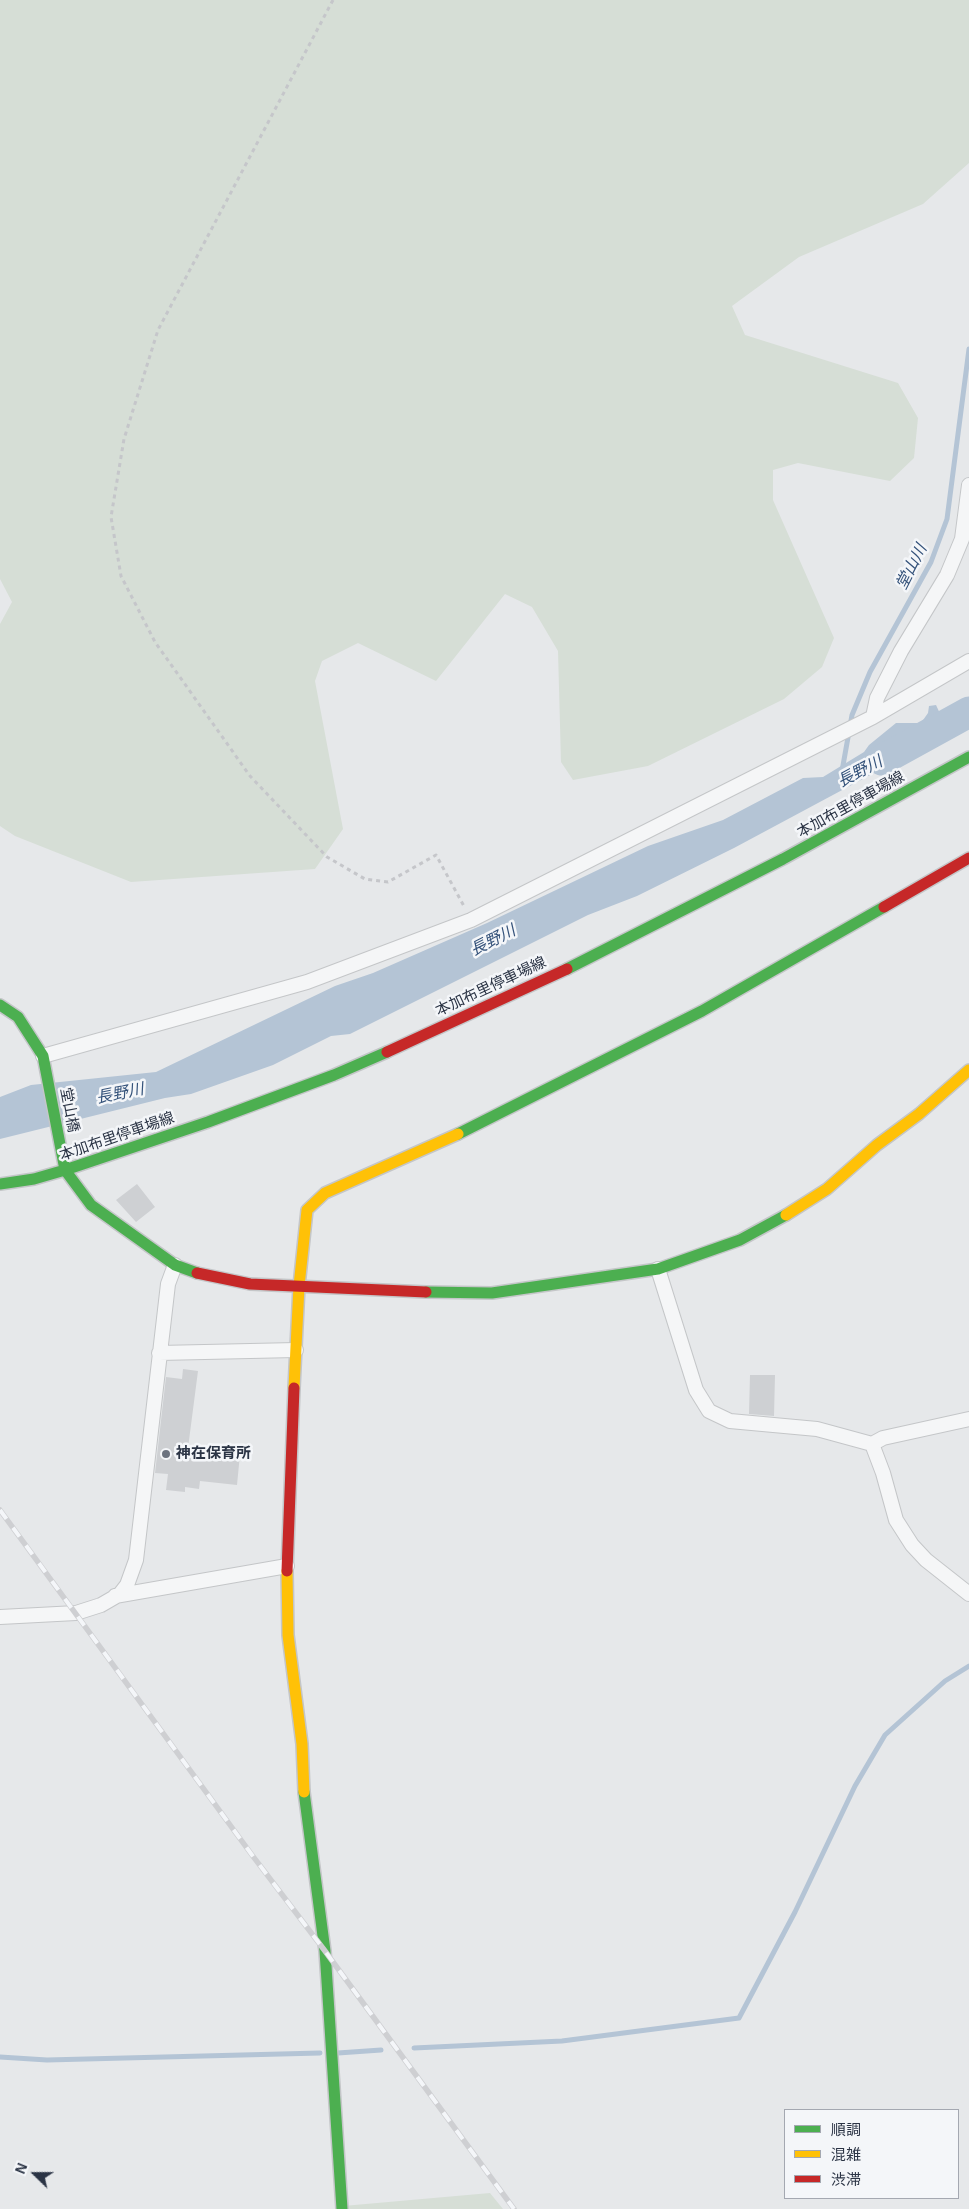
<!DOCTYPE html>
<meta charset="utf-8">
<style>
body{margin:0}
#map{position:relative;width:969px;height:2209px;overflow:hidden;background:#e6e8ea;font-family:Helvetica,"Noto Sans JP",sans-serif}
canvas{display:block}
.legend{position:absolute;left:784px;top:2109px;width:175px;height:90px;box-sizing:border-box;background:#f4f6f9;border:1px solid #a4a8b1;margin:0;padding:6px 9px;list-style:none;font-size:15px;color:#2b3445}
.legend li{display:flex;align-items:center;gap:10px;height:25px}
.legend b{width:25px;border:1px solid #a4a8b1}
.north{position:absolute;left:10px;top:2149px;width:50px;height:50px;-webkit-text-stroke:4px #f4f6f9;paint-order:stroke;rotate:292deg;font-size:14px;font-weight:700;line-height:20px;text-align:center;color:#2b3445}
.north::after{content:'';display:block;margin:auto;width:18px;height:22px;background:#2b3445;clip-path:polygon(50% 0,100% 100%,50% 72%,0 100%)}
</style>
<div id="map">
<canvas width="969" height="2209"></canvas>
<ul class="legend">
<li><b style="height:6px;background:#4caf50"></b>順調</li>
<li><b style="height:6px;background:#ffc107"></b>混雑</li>
<li><b style="height:6px;background:#c62828"></b>渋滞</li>
</ul>
<div class="north">N</div>
</div>
<script>
const context = document.querySelector('canvas').getContext('2d');
context.lineJoin = 'round';
function paint(path, color) { context.fillStyle = color; context.fill(path, 'evenodd'); }
const poly = rows => new Path2D(rows.map(r => 'M' + r).join(''));
function stroke(path, color, width, dash) { context.strokeStyle = color; context.lineWidth = width; context.lineCap = dash ? 'butt' : 'round'; context.setLineDash(dash || []); context.stroke(path); }
function drawText(font, color, halo, rows, align = 'center') {
  context.font = font + ' Helvetica,"Noto Sans JP",sans-serif'; context.lineWidth = 5; context.setLineDash([]); context.textBaseline = 'middle'; context.strokeStyle = halo; context.fillStyle = color; for (const [text, x, y, turn = 0] of rows) {
    context.save(); context.translate(x, y); context.rotate((+turn || 0) * Math.PI / 180); context.textAlign = isNaN(turn) ? turn : align; if (halo) context.strokeText(text, 0, 0); context.fillText(text, 0, 0); context.restore();
  }
}
const green = poly([
 [0,0,969,0,969,163,923,204,799,257,732,306,745,335,898,383,918,418,914,458,890,481,798,463,773,470,773,500,834,638,822,667,784,699,648,766,573,780,561,762,558,651,532,607,505,594,436,681,358,643,322,661,315,681,343,829,315,869,131,882,15,836,0,826,0,624,12,602,0,579],
 [490,2193,503,2209,343,2209,343,2206]
]);
const water = poly([
 [936,705,943,720,921,731,915,751,734,848,637,896,588,915,350,1034,331,1036,273,1065,191,1094,165,1098,0,1139,0,1097,31,1085,156,1072,335,986,373,973,487,923,648,846,723,820,803,778,823,777,864,752,869,745,896,723,921,723,928,713,929,706]
]);
const stream = poly([
 [842,771,852,715,870,672,931,562,947,519,969,349],
 [414,2048,562,2041,739,2018,795,1912,855,1786,885,1735,945,1681,969,1666],
 [338,2053,381,2050],
 [0,2057,47,2060,320,2053]
]);
const river = poly([
 [882,760,969,712]
]);
const building = poly([
 [137,1184,155,1207,136,1222,116,1200],
 [183,1369,198,1371,188,1448,240,1454,237,1485,200,1481,199,1489,185,1487,185,1492,166,1490,168,1474,155,1473,166,1377,182,1379],
 [750,1375,775,1375,774,1416,749,1414]
]);
const path = poly([
 [333,0,158,330,124,439,111,517,121,576,155,642,250,776,327,857,365,879,388,882,436,855,465,908]
]);
const street = poly([
 [873,717,877,698,901,651,947,575,962,539,969,485],
 [43,1056,307,982,471,920,873,717,969,661],
 [658,1269,696,1390,709,1411,730,1421,817,1429,872,1444,883,1438,969,1419],
 [159,1353,296,1350],
 [872,1444,883,1473,896,1520,912,1545,926,1560,969,1594],
 [115,1596,287,1566],
 [0,1617,76,1613,101,1605,120,1594,127,1585,136,1560,168,1284,175,1265]
]);
const fast = poly([
 [567,969,783,859,969,757],
 [0,1005,18,1017,43,1056,65,1170,91,1205,175,1265,197,1273],
 [458,1134,702,1011,884,907],
 [0,1184,34,1179,65,1170,208,1122,334,1075,387,1052],
 [426,1292,492,1293,658,1269,740,1240,786,1215],
 [304,1792,325,1951,342,2209]
]);
const slow = poly([
 [786,1215,827,1189,877,1145,919,1114,969,1070],
 [294,1388,299,1286,307,1210,325,1193,458,1134],
 [287,1571,288,1635,302,1744,304,1792]
]);
const jam = poly([
 [884,907,969,858],
 [387,1052,567,969],
 [197,1273,250,1284,426,1292],
 [287,1571,294,1388]
]);
const rail = poly([
 [0,1510,252,1855,325,1951,514,2209]
]);
const markers = [
 [166,1454,5,"#6c737f"]
];
const streetNames = [
 ["本加布里停車場線",851,805,-29],
 ["本加布里停車場線",491,987,-25],
 ["堂山橋",69,1110,79],
 ["本加布里停車場線",117,1137,-19]
];
const poiNames = [
 ["神在保育所",176,1454]
];
const waterNames = [
 ["堂山川",912,567,-63],
 ["長野川",860,772,-28],
 ["長野川",493,941,-27],
 ["長野川",120,1094,-11]
];
paint(green, '#d6ded6');
paint(water, '#b4c4d5');
stroke(stream, '#b4c4d5', 5);
stroke(river, '#b4c4d5', 31);
paint(building, '#ced0d3');
stroke(street, '#c4c6c8', 16);
stroke(fast, '#c4c6c8', 14);
stroke(slow, '#c4c6c8', 14);
stroke(jam, '#c4c6c8', 14);
stroke(path, '#c5c6ca', 3, [4, 4]);
stroke(street, '#f5f6f7', 14);
stroke(fast, '#4caf50', 11);
stroke(slow, '#ffc107', 11);
stroke(jam, '#c62828', 11);
stroke(rail, '#cecfd2', 5.5);
stroke(rail, '#f4f6f9', 4, [11]);
for (const [x, y, r, color] of markers) { const dot = new Path2D(); dot.arc(x, y, r, 0, 2 * Math.PI); context.fillStyle = color; context.fill(dot); stroke(dot, '#f4f6f9', 2); }
drawText('15px', '#2b3445', '#f4f6f9', streetNames);
drawText('bold 15px', '#2b3445', '#f4f6f9', poiNames, 'left');
drawText('italic 16px', '#34527a', '#f4f6f9', waterNames);
</script>
